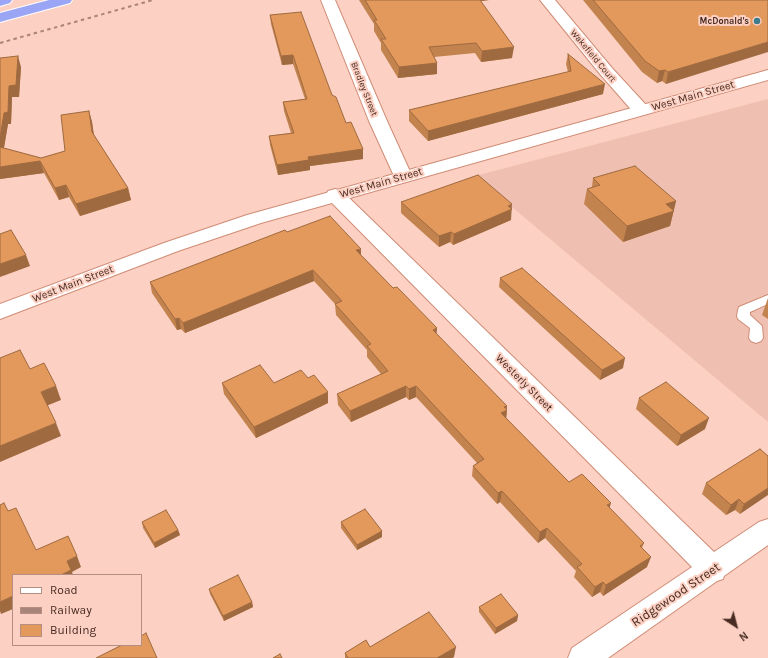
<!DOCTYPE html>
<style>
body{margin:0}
#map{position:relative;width:768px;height:658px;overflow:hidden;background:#fcd0c2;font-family:Karla,sans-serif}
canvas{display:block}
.legend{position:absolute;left:12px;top:574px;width:130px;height:72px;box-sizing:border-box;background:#fcd0c2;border:1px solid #b48e82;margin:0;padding:5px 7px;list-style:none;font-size:12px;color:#472b22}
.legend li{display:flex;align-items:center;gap:8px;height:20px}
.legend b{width:20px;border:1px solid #b48e82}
.north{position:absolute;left:716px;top:606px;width:40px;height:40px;-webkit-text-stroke:3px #fcd0c2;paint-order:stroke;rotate:144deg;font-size:11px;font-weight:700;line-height:16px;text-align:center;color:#472b22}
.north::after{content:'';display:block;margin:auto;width:14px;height:18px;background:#472b22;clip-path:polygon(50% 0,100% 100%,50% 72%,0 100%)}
</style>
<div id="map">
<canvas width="768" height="658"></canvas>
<ul class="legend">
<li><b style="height:5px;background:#fff"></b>Road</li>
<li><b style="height:5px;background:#a98479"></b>Railway</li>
<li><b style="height:11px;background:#e3985c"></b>Building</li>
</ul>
<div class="north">N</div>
</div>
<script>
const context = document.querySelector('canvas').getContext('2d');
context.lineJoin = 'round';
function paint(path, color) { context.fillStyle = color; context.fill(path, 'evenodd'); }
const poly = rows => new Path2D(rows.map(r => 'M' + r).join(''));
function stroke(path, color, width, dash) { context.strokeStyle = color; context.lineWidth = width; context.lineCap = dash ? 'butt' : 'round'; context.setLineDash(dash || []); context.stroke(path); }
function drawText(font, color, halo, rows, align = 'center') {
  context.font = font + ' Karla,sans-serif'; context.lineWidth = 4; context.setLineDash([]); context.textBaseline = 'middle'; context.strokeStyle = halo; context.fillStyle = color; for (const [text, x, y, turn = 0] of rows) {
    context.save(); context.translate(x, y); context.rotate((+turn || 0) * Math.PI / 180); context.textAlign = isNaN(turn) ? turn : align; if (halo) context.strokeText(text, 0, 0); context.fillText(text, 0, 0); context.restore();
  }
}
const built = poly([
 [768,99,768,422,475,176]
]);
const service = poly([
 [768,295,768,304,750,312,750,315,762,326,763,338,761,341,756,343,751,341,749,338,750,328,738,319,737,316,738,310,739,307,768,295]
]);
const minor = poly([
 [321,0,335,0,387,121,412,176,410,180,403,182,396,180,394,176,369,121,321,0],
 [540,0,555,0,612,68,647,106,649,110,647,114,641,115,635,114,600,74,540,0],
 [335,189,342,191,714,552,759,522,768,519,768,545,724,576,723,579,717,581,608,658,568,658,572,648,692,567,328,199,326,195,328,191,335,189]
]);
const secondary = poly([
 [768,70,768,80,261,223,178,251,0,319,0,304,164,243,247,215,768,70]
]);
const motorway = poly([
 [0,0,12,0,10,3,0,6,0,0],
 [49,0,72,0,70,3,0,22,0,13,49,0]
]);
const rail = poly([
 [0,43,153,0]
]);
const wall = poly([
 [359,0,489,0,481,1,512,58,481,62,475,53,434,57,437,74,398,78,381,50,381,43,374,31,374,24],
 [583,0,768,0,666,84,662,81,657,83,642,72],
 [270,15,332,95,346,123,363,149,363,159,310,166,310,170,278,175,270,145,269,136,291,133,284,111,283,102,305,99,293,64,282,65,271,24],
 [568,54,603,94,428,141,409,121,409,110,568,72,566,64],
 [0,58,21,67,19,97,12,97,11,124,8,124,4,148,41,158,65,151,89,111,92,122,94,135,128,188,131,200,80,216,69,197,59,200,44,173,0,179],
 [593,178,676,201,670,226,623,242,584,204,587,189,592,187],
 [401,202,511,209,511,220,453,245,450,242,439,247,401,213],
 [287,232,361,255,393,288,437,328,436,334,507,406,506,418,569,482,609,508,644,543,642,548,647,567,603,596,600,592,592,597,574,577,576,571,545,538,538,543,500,502,497,504,472,476,473,466,477,463,416,397,409,400,406,397,351,422,338,405,337,394,381,374,367,357,367,350,336,315,335,304,314,281,185,333,181,329,177,330,152,293,150,282],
 [500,278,623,368,600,380,499,287],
 [768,298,768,319,762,315],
 [222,383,274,383,328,403,256,438,224,394],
 [639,398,705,429,677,446,636,409],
 [768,456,740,514,735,510,726,515,702,494,706,483],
 [142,522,178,530,180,535,155,548,143,528],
 [341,522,382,531,382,537,357,550,341,528],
 [209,589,252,602,253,607,224,621,210,594],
 [479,607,518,615,517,621,495,634,479,612],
 [370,647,454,657,452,658,345,658,345,653]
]);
const shadedWall = poly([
 [474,0,489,0,474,2],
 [768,42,768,52,666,84,668,72],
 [514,47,512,58,481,62,482,51],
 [293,55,293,64,282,65,281,56],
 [18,56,21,67,19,97,12,97,11,124,8,124,2,159,0,151,0,138,9,86],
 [437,63,437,74,398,78,399,67],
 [665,70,662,81,657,83,659,71],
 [605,84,603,94,428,141,428,131],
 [89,111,92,122,95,144,92,132],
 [363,149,363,159,310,166,310,170,278,175,277,165,308,157],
 [40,161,44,173,0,179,0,167],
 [66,185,69,197,59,200,55,188],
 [128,188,131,200,80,216,76,204],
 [676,201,670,226,623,242,627,226,666,204],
 [512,204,511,220,453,245,454,234],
 [451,232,450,242,439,247,439,236],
 [361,249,361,260,356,250],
 [26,255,30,266,0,277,0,264],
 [313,270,314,281,185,333,183,323],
 [179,318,181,329,177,330,175,319],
 [437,328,436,339,433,330],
 [625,358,623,368,600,380,602,370],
 [56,386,61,400,46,406,41,392],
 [406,386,406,397,351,422,350,411],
 [416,386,416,397,409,400,409,389],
 [328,392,328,403,256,438,254,427],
 [507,406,506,411,507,410,506,421,501,413,504,407],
 [709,418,705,429,677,446,681,435],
 [56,423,61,436,0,462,0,446],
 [768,488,768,495,740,514,744,504],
 [502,491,500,502,497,504,498,493],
 [739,499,735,510,726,515,731,505],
 [611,503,608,513,607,505],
 [547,528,545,538,538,543,540,532],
 [178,530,180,535,155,548,154,543],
 [382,531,382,537,357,550,357,545],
 [77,556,81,567,72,572,73,575,61,575,67,561],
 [651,557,647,567,603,596,606,585],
 [603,582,600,592,592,597,595,587],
 [13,596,13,609,1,614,0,611,0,602],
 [252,602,253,607,224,621,223,616],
 [518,615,517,621,495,634,496,628],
 [456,647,454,657,452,658,437,658]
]);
const building = poly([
 [365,0,480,0,514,47,482,51,476,43,429,47,437,63,399,67,381,39,386,39,374,20,377,20,365,0],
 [593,0,768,0,768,42,668,72,665,70,659,71,645,61,593,0],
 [301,12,332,95,336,97,346,123,351,122,363,149,308,157,309,160,277,165,269,136,294,133,283,102,307,99,293,55,281,56,270,15,301,12],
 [568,54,605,84,428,131,409,110,571,71,568,54],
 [18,56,16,85,9,86,8,112,4,113,0,138,0,58,18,56],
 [89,111,92,132,128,188,76,204,66,185,55,188,40,161,0,167,0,147,41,158,65,151,61,115,89,111],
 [635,166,676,201,666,204,674,211,627,226,587,189,600,185,593,178,635,166],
 [478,175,512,204,508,206,512,209,454,234,451,232,439,236,401,202,478,175],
 [330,216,361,249,356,250,393,288,397,287,437,328,433,330,507,406,504,407,507,410,501,413,569,482,582,474,611,503,607,505,644,543,640,546,651,557,606,585,603,582,595,587,577,567,582,564,547,528,540,532,502,491,498,493,473,466,484,459,416,386,409,389,406,386,350,411,337,394,388,371,367,346,371,344,335,304,342,301,313,270,183,323,179,318,175,319,150,282,285,230,287,232,330,216],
 [11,230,26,255,0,264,0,234,11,230],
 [522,268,625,358,602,370,500,278,522,268],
 [20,350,30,369,44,363,56,386,41,392,56,423,0,446,0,358,20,350],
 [260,365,274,383,301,370,308,378,314,375,328,392,254,427,222,383,260,365],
 [666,382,709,418,681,435,639,398,666,382],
 [760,449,768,456,768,488,744,504,739,499,731,505,706,483,760,449],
 [4,503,8,511,16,508,36,550,68,536,77,556,67,561,71,570,61,575,13,575,13,596,0,602,0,505,4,503],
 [365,509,382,531,357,545,341,522,365,509],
 [166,510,178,530,154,543,142,522,166,510],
 [238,575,252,602,223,616,209,589,238,575],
 [501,594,518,615,496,628,479,607,501,594],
 [429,612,456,647,437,658,348,658,345,653,366,640,370,647,429,612],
 [146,633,157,658,96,658,122,645,141,645,141,636,146,633],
 [280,654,282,658,273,658,280,654]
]);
const markers = [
 [757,21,4,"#3b7c8e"]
];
const farPoinames = [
 ["McDonald's",749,21]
];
const farStreetnames = [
 ["Wakefield Court",593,56,50],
 ["Bradley Street",364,89,68]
];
const streetNames = [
 ["West Main Street",693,96,-16],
 ["West Main Street",381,183,-16],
 ["West Main Street",73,284,-21],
 ["Westerly Street",524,383,45]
];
const nearStreetnames = [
 ["Ridgewood Street",676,595,-34]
];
paint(built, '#efc0b1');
stroke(service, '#d08c76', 2);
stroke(minor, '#d08c76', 2);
stroke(secondary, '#d08c76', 2);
stroke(motorway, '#fff', 2);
paint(service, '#fff');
paint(minor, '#fff');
paint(secondary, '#fff');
paint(motorway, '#9ba5f6');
stroke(rail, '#a98479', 2, [3.5, 3.5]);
paint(wall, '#c3834f');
paint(shadedWall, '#9f6a40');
paint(building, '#e3985c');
stroke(building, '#9f6a40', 1);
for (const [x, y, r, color] of markers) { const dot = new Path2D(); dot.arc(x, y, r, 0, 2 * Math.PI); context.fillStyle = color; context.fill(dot); stroke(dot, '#fcd0c2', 1.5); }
drawText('bold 9px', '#472b22', '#fcd0c2', farPoinames, 'right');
drawText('9px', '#472b22', '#fcd0c2', farStreetnames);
drawText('11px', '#472b22', '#fcd0c2', streetNames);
drawText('13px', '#472b22', '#fcd0c2', nearStreetnames);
</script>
